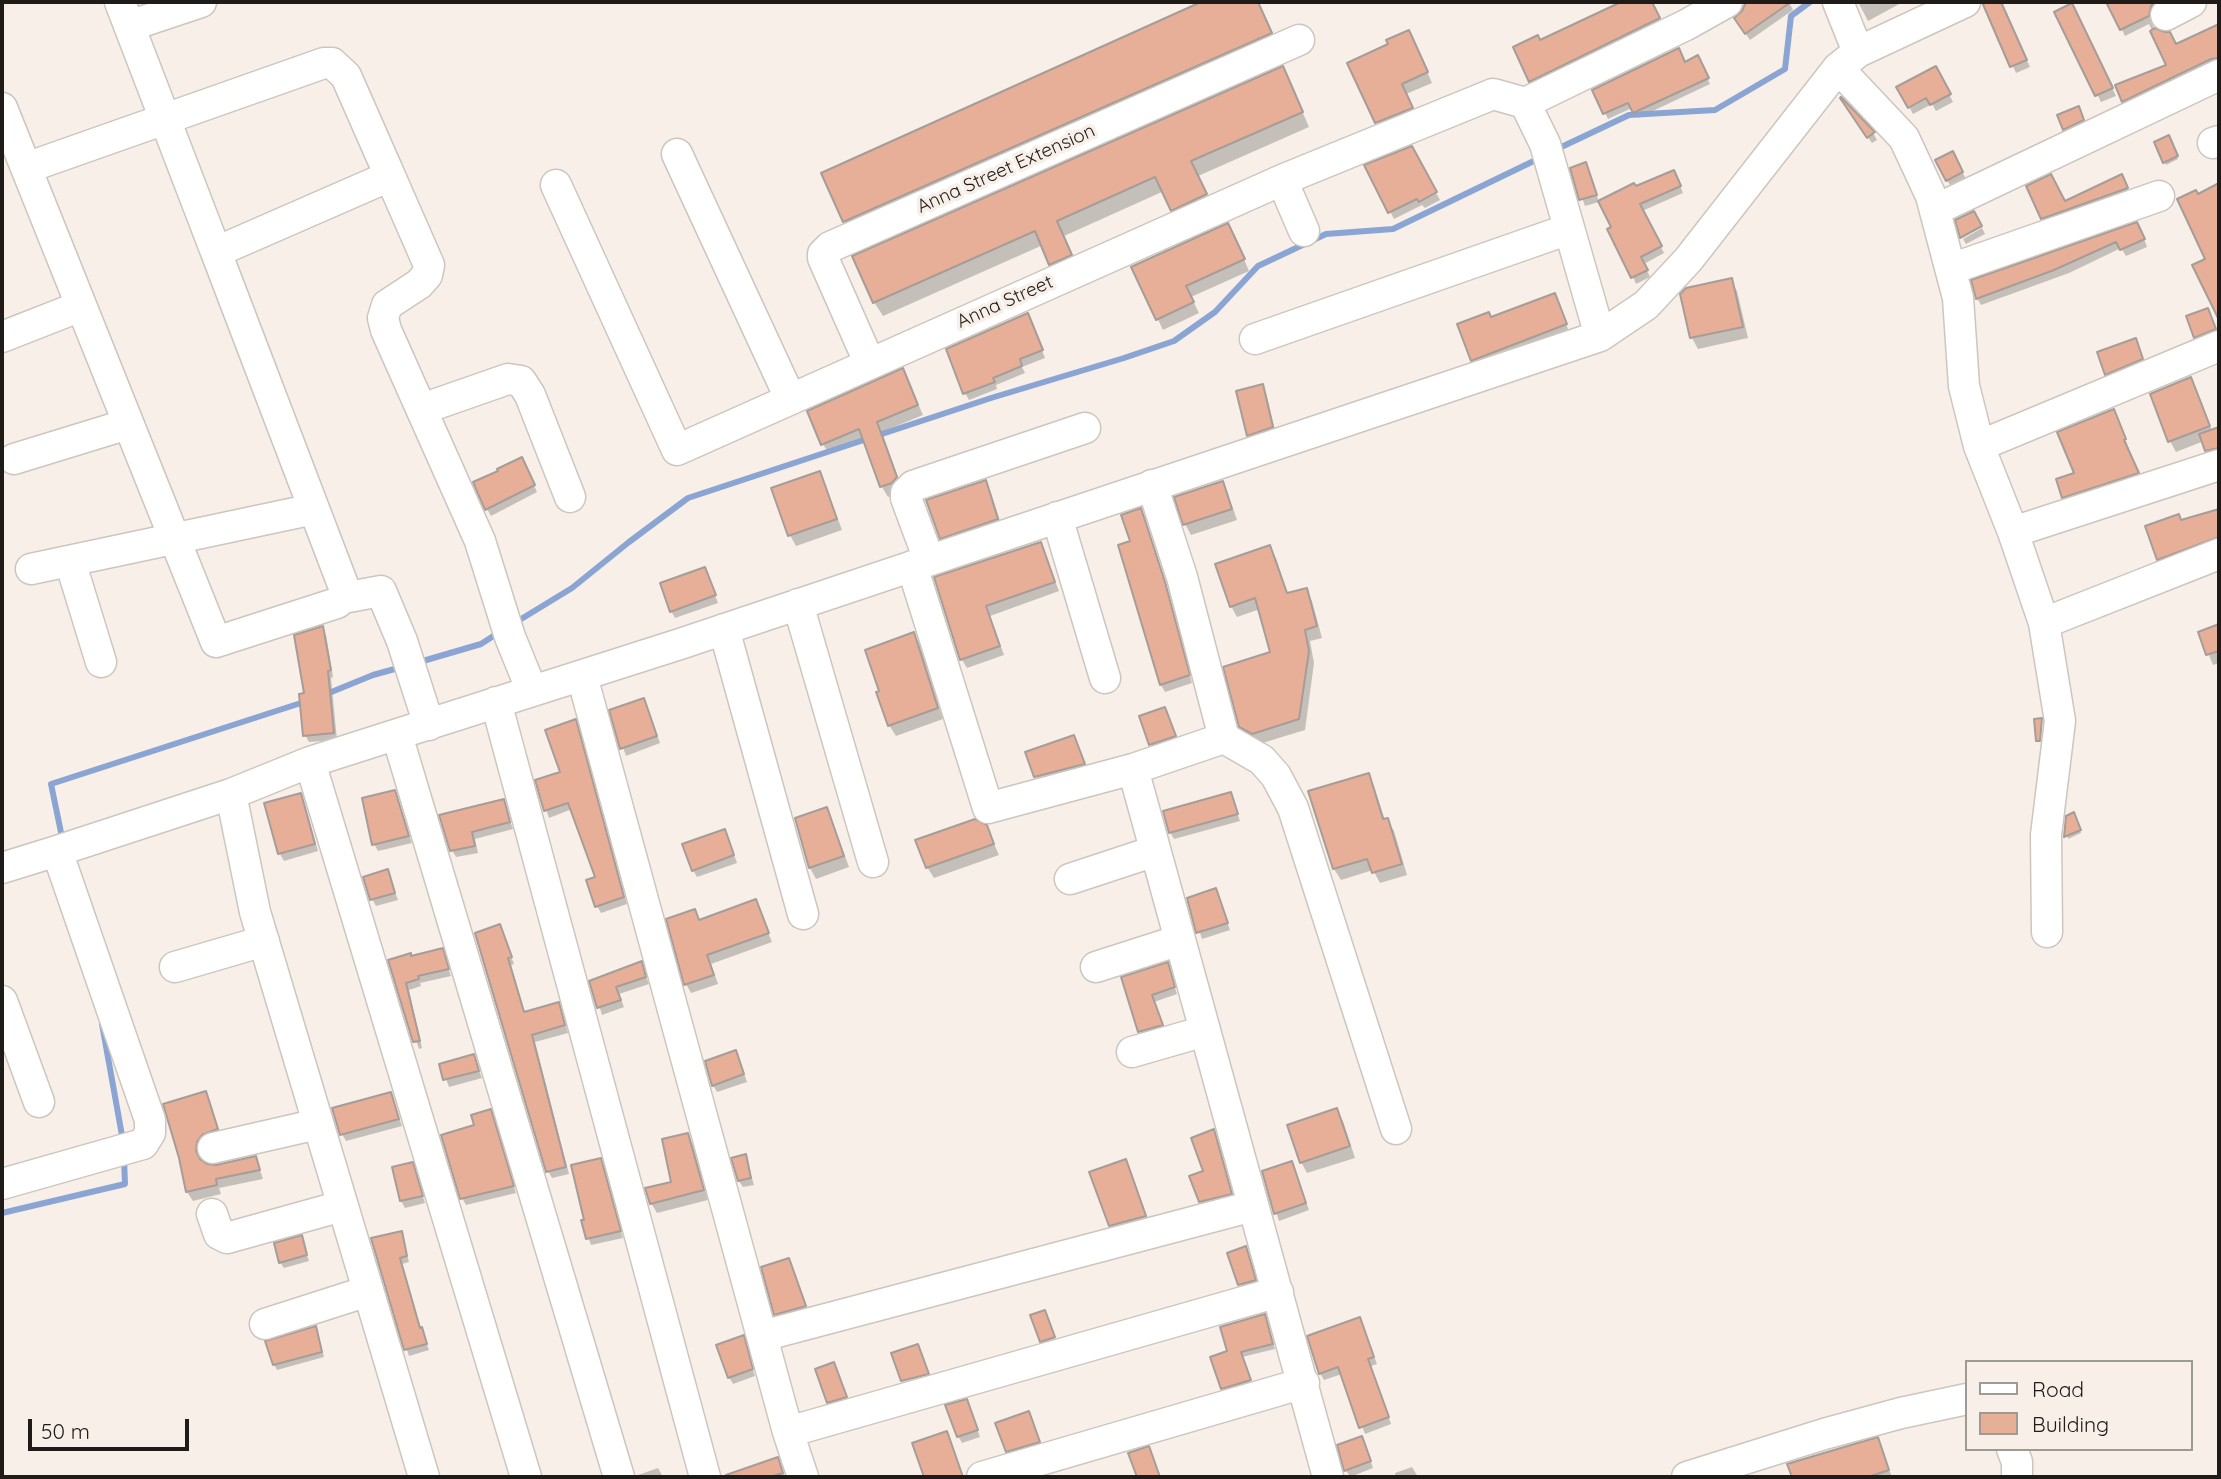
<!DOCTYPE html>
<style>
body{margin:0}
#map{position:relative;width:2221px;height:1479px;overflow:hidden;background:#f7efe8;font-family:Quicksand,sans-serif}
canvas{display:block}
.frame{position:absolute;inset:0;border:4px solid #1e1b18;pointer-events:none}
.legend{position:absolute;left:1965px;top:1360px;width:228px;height:91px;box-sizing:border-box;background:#f7efe8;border:2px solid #a09a95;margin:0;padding:9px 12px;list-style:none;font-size:21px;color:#1e1b18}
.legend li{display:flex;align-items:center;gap:14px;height:35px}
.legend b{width:35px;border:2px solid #a09a95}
.scale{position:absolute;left:28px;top:1419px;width:161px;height:32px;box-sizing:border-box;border:4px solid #1e1b18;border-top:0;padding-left:9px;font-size:21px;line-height:24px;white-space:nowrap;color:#1e1b18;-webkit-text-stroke:5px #f7efe8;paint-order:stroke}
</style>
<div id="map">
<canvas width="2221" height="1479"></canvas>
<div class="frame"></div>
<ul class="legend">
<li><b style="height:9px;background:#fff"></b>Road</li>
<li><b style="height:19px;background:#e7af98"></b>Building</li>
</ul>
<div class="scale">50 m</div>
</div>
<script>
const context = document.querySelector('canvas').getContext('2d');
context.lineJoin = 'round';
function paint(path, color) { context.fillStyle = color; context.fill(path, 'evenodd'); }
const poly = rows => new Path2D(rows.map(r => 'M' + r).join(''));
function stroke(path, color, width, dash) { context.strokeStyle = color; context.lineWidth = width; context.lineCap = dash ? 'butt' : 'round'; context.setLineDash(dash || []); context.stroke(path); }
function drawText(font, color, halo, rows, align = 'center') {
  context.font = font + ' Quicksand,sans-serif'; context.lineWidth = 7; context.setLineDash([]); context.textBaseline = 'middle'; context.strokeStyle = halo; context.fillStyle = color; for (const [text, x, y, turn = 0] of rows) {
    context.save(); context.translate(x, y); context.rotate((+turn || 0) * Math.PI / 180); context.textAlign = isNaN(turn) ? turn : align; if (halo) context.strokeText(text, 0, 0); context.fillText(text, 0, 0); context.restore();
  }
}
const shadow = poly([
 [1205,2,1258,2,1279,48,853,236,823,174],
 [1628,2,1651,2,1662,25,1534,87,1530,81,1540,42],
 [1749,2,1789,2,1793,10,1750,40,1740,25,1743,13],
 [1858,2,1903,2,1868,21],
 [1984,2,2000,2,2030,67,2016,73],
 [2108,2,2168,2,2158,7,2151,21,2156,32,2175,46,2219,26,2219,65,2127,108,2123,101,2168,66,2149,24,2125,36],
 [2076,13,2116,96,2101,102,2082,63],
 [1414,42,1432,83,1406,94,1417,118,1383,132,1377,122],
 [1685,64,1700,64,1710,84,1638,118,1632,108,1608,119,1605,113],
 [1936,69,1953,102,1936,111,1932,104,1913,114,1899,88],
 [1290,83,1309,127,1198,176,1213,209,1180,224,1164,191,1064,236,1079,269,1059,278,1043,245,883,316,874,302],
 [1844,103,1873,133,1877,140,1872,143],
 [2082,115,2087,127,2069,136,2065,129],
 [2168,137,2178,159,2166,165,2156,143],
 [1412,148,1440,200,1425,208,1422,205,1394,219,1367,166],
 [1952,153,1966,179,1951,187,1937,161],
 [1586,164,1599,202,1585,206,1572,169],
 [1677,178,1683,193,1642,211,1664,253,1644,264,1650,277,1636,284,1613,228,1635,188],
 [2124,182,2130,194,2046,224,2043,218,2065,203],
 [2219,185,2218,282,2219,316,2197,197],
 [1982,228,1985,234,1966,244,1963,239],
 [2141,231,2147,247,2126,256,2121,248,2069,273,1981,305,1977,298],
 [1234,236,1249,271,1191,297,1199,313,1163,330,1133,267],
 [1731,280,1737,291,1748,338,1698,349,1692,338,1682,294],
 [1558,302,1569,332,1477,367,1473,360,1491,319],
 [2212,317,2218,337,2199,344,2195,337],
 [1031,322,1045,358,1022,367,1025,373,996,385,997,389,969,400,965,393],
 [2135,340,2146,366,2110,381,2106,374],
 [2190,379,2212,431,2217,429,2219,432,2219,456,2211,457,2204,441,2176,452,2170,441],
 [908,381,923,415,882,432,902,488,898,493,888,497,882,487,865,440,829,454,823,444],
 [1262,386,1266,393,1276,434,1253,442,1249,435],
 [2118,420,2129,449,2127,450,2142,482,2069,506,2063,497,2076,474],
 [525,466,537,492,491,516,487,509],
 [819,473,825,484,842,530,796,546,790,535,773,489],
 [985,482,991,493,1003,530,948,549,941,538],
 [1222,483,1228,494,1237,520,1191,535,1185,524,1177,498],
 [2219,508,2219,544,2163,566,2159,559,2181,522,2217,512,2216,509],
 [1140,510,1168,591,1192,683,1165,692,1161,685,1120,546,1132,542],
 [1040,544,1059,591,990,616,1004,655,967,668,962,660,936,579],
 [1269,547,1276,558,1288,595,1306,590,1312,601,1322,638,1310,641,1314,663,1305,730,1259,744,1247,738,1241,726,1272,653,1260,609,1237,617,1231,606],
 [705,569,718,603,675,618,671,611],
 [2219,626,2219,663,2213,665,2200,633],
 [322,628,326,635,333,677,331,678,337,740,309,742,305,735,306,694],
 [914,634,920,645,943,719,896,736,889,725],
 [647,707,660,743,626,756,611,711],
 [1164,709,1179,743,1155,751,1151,744],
 [575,721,579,728,627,904,601,913,597,906,597,878,572,809,549,818,537,782,562,773],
 [1074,737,1087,771,1040,784,1027,754],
 [1368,775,1374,786,1385,820,1387,820,1394,831,1407,875,1380,883,1373,870,1341,880,1334,869,1311,792],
 [394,792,412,843,378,851,374,844],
 [1230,794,1240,821,1174,839,1170,832],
 [300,795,304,802,318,851,284,861,280,854,266,804],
 [503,801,513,829,475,839,478,853,456,857,452,850],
 [826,809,832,820,849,867,816,879,810,868,797,820],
 [2068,817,2075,817,2081,833,2068,839],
 [986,826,999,855,934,878,927,867],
 [728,838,737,863,697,877,693,870],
 [387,872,398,900,376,906,372,899],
 [1216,891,1230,930,1202,939,1189,899],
 [755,901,772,942,711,964,718,984,691,993,686,984,694,911,700,921],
 [499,926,514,964,511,965,525,1013,558,1004,562,1011,568,1033,535,1042,569,1174,552,1178,548,1171],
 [442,950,451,976,420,983,421,986,409,990,422,1048,419,1049,390,962],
 [641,964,649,984,619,994,624,1007,602,1015,592,982],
 [1167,964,1177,994,1154,1002,1165,1032,1143,1038,1132,1011],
 [473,1056,482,1078,449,1087,441,1065],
 [739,1059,747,1082,717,1092,713,1085],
 [205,1093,210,1101,221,1138,201,1152,200,1162,207,1166,216,1167,256,1158,263,1179,219,1188,221,1194,193,1201,187,1192,181,1158],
 [391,1094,402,1126,346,1141,342,1134],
 [1336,1110,1343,1121,1355,1158,1307,1173,1301,1162],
 [490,1111,516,1193,466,1205,462,1198,476,1126],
 [1213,1132,1217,1138,1234,1201,1204,1209,1200,1202],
 [688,1135,693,1145,708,1200,657,1213,651,1203,674,1183],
 [745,1156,754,1185,743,1187,739,1181],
 [600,1160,623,1238,591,1245,583,1222,586,1221],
 [1125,1161,1131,1172,1151,1227,1116,1236,1110,1225],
 [1292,1163,1309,1210,1279,1221,1264,1172],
 [412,1164,425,1203,405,1208,401,1201,394,1168],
 [401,1233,409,1262,402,1264,421,1329,429,1350,409,1356,373,1239],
 [301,1237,309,1261,284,1268,280,1262],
 [1246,1248,1258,1287,1244,1291,1240,1284],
 [788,1260,794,1271,811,1317,782,1325,776,1314],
 [1044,1312,1058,1345,1045,1348,1041,1341],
 [1264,1316,1275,1349,1242,1357,1252,1386,1226,1394,1223,1388,1229,1352],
 [1363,1326,1377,1364,1371,1366,1391,1424,1365,1434,1342,1374,1324,1380,1320,1373],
 [318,1333,324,1357,277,1370,274,1364],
 [743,1338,755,1376,733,1384,729,1377],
 [837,1371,849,1404,833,1409,829,1402],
 [970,1408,980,1437,962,1443,958,1436],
 [1032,1420,1042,1449,1011,1458,1007,1451],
 [1877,1440,1892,1477,1794,1477,1790,1465],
 [1365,1445,1373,1468,1350,1477,1346,1470],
 [777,1459,785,1477,757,1477,753,1467],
 [1412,1467,1418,1477,1396,1477,1395,1473],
 [658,1468,663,1477,638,1477,638,1475]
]);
const stream = poly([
 [1555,150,1629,115,1715,110,1785,69,1791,16,1810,2],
 [513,624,572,588,629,542,688,498,991,398,1124,358,1174,341,1215,312,1258,266,1326,234,1393,229,1542,157],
 [416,663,481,644,501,631],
 [324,695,373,675,402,667],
 [63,842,51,784,307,701],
 [102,1024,123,1141],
 [2,1213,125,1184,124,1159]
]);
const building = poly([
 [1201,2,1258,2,1272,33,843,222,821,173,1201,2],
 [1621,2,1652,2,1660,18,1529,82,1513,47,1538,35,1540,40,1621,2],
 [1746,2,1791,2,1745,34,1734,18,1742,11,1746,2],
 [1982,2,2001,2,2027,60,2010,67,1982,2],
 [2106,2,2155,2,2151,6,2149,16,2120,30,2106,2],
 [2072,3,2113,88,2095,96,2054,12,2072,3],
 [2219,24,2219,58,2211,59,2122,102,2115,85,2166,65,2150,31,2155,28,2165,32,2170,32,2176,44,2219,24],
 [1409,30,1428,72,1402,84,1413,108,1375,123,1347,63,1388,44,1386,40,1409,30],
 [1679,48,1685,62,1698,55,1709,78,1633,113,1628,103,1603,114,1592,90,1679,48],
 [1283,66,1303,112,1191,161,1207,194,1171,211,1155,177,1057,221,1072,255,1049,265,1035,231,873,303,852,256,1283,66],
 [1936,66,1951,94,1930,105,1926,98,1908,108,1896,87,1936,66],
 [1841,97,1875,132,1867,138,1840,98,1841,97],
 [2079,106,2084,120,2063,130,2057,115,2079,106],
 [2169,135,2178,156,2163,163,2154,142,2169,135],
 [1412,146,1437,192,1419,202,1417,199,1388,213,1364,165,1412,146],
 [1953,151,1963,172,1946,181,1935,160,1953,151],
 [1586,162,1597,195,1579,200,1570,168,1586,162],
 [1674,170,1681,186,1640,204,1662,246,1641,257,1648,270,1631,278,1607,229,1611,227,1598,201,1634,183,1636,186,1674,170],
 [2051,174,2065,201,2122,174,2128,188,2041,219,2026,186,2051,174],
 [2219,183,2219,320,2192,265,2205,259,2177,199,2196,190,2198,194,2219,183],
 [1974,211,1982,226,1960,238,1955,220,1974,211],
 [2137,222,2145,239,2120,250,2116,242,2054,270,1976,299,1971,280,2137,222],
 [1228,223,1245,259,1186,286,1194,302,1156,320,1131,267,1228,223],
 [1732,278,1743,327,1690,338,1680,294,1686,288,1732,278],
 [1555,293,1567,324,1471,361,1457,324,1489,312,1491,317,1555,293],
 [2208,308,2216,329,2194,338,2186,316,2208,308],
 [1028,313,1043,350,1020,359,1022,366,993,378,995,382,963,394,946,349,1028,313],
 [2136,338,2143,359,2105,375,2097,352,2136,338],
 [903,368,918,405,877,422,897,477,892,483,880,487,859,429,821,445,807,411,903,368],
 [2191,377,2210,426,2168,442,2150,394,2191,377],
 [1263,384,1273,427,1247,436,1236,391,1263,384],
 [2114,409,2126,439,2124,440,2139,473,2062,498,2056,479,2074,473,2057,432,2114,409],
 [2219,427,2219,448,2205,451,2199,434,2219,427],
 [522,457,535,485,485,510,473,482,498,471,497,469,522,457],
 [820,471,837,519,788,536,771,488,820,471],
 [986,480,998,519,940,539,926,500,986,480],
 [1223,481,1232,509,1183,525,1174,497,1223,481],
 [1141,508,1165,582,1190,675,1160,685,1118,545,1130,541,1121,515,1141,508],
 [2219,509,2219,537,2157,560,2145,526,2179,514,2181,520,2219,509],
 [1041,542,1055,582,986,606,1000,646,960,660,934,577,1041,542],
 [1270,545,1287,593,1307,588,1317,626,1305,630,1309,651,1299,719,1252,734,1239,727,1223,667,1270,652,1255,598,1230,607,1215,564,1270,545],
 [705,567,716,595,670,612,660,583,705,567],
 [2219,624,2219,651,2206,655,2198,632,2219,624],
 [323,626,331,670,328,671,334,733,303,736,299,694,304,693,294,635,323,626],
 [914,632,938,708,888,726,876,692,879,691,865,650,914,632],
 [644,698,657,736,620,749,609,710,644,698],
 [1165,707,1176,736,1149,745,1139,716,1165,707],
 [2042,718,2040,741,2036,741,2034,719,2042,718],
 [576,719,624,897,595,907,586,880,595,877,568,803,544,811,535,780,560,772,545,730,576,719],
 [1074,735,1085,764,1034,777,1025,752,1074,735],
 [1369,773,1383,819,1388,818,1402,864,1372,873,1367,859,1333,869,1308,791,1369,773],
 [395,790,409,836,372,845,362,798,395,790],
 [1231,792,1238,814,1169,833,1163,811,1231,792],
 [301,793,315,844,278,854,264,803,301,793],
 [504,799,510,822,472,832,475,846,450,851,439,815,504,799],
 [827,807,844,856,809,868,795,818,827,807],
 [2074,812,2081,830,2064,837,2066,816,2074,812],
 [975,819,987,825,994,844,926,868,915,840,975,819],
 [725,829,734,855,692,871,682,844,725,829],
 [388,869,395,893,370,900,363,877,388,869],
 [1216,888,1228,923,1196,933,1187,898,1216,888],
 [756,899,769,933,707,955,714,975,684,985,666,919,695,909,699,920,756,899],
 [500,924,512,957,508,958,524,1012,559,1002,565,1025,532,1035,566,1167,546,1172,475,933,500,924],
 [443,948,449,969,418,976,419,979,406,983,420,1041,413,1042,388,960,411,953,411,956,443,948],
 [642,961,646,977,616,987,621,1000,597,1008,589,981,642,961],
 [1168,962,1175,987,1152,995,1163,1025,1138,1032,1121,977,1168,962],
 [736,1050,744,1074,712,1086,705,1061,736,1050],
 [474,1054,479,1071,443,1080,439,1064,474,1054],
 [206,1091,218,1129,202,1135,197,1142,196,1151,200,1159,207,1164,216,1165,256,1156,260,1170,216,1179,217,1185,186,1192,179,1158,163,1104,206,1091],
 [391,1092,399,1119,340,1135,332,1108,391,1092],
 [1337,1108,1350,1146,1300,1163,1287,1125,1337,1108],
 [491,1109,514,1186,460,1199,441,1135,474,1125,471,1115,491,1109],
 [1214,1129,1232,1194,1199,1202,1189,1176,1203,1171,1191,1138,1214,1129],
 [688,1133,704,1190,650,1204,645,1188,671,1182,662,1139,688,1133],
 [746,1154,751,1178,738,1181,731,1158,746,1154],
 [601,1158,621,1231,586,1239,581,1220,584,1220,571,1165,601,1158],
 [1126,1159,1146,1216,1109,1226,1089,1172,1126,1159],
 [1292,1161,1306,1203,1274,1214,1262,1171,1292,1161],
 [413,1162,423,1196,400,1201,392,1167,413,1162],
 [402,1231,407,1256,400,1258,420,1328,422,1327,427,1344,404,1350,371,1238,402,1231],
 [302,1235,307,1255,279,1263,274,1243,302,1235],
 [1246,1246,1256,1280,1238,1285,1227,1253,1246,1246],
 [789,1258,806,1306,774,1315,761,1267,789,1258],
 [1045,1310,1055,1337,1040,1342,1030,1315,1045,1310],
 [1265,1314,1273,1344,1241,1352,1251,1380,1221,1389,1210,1357,1227,1351,1220,1327,1265,1314],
 [1360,1317,1374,1357,1368,1359,1389,1417,1359,1428,1338,1367,1319,1374,1307,1336,1360,1317],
 [316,1326,322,1352,273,1365,265,1341,316,1326],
 [744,1335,753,1369,728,1378,716,1345,744,1335],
 [918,1344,929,1374,901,1381,891,1353,918,1344],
 [834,1362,847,1397,827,1403,815,1369,834,1362],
 [967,1399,978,1430,957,1437,945,1405,967,1399],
 [1029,1411,1040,1442,1006,1452,995,1423,1029,1411],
 [947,1431,963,1477,924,1477,912,1443,947,1431],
 [1362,1436,1371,1461,1344,1471,1337,1445,1362,1436],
 [1878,1437,1889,1470,1868,1477,1792,1477,1787,1464,1878,1437],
 [1149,1446,1160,1477,1137,1477,1128,1453,1149,1446],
 [778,1457,783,1473,770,1477,727,1477,726,1475,778,1457]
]);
const minor = poly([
 [120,2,216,252,390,176,429,265,427,275,419,284,387,305,383,318,386,330,480,541,510,637,532,691],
 [1838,2,1858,52],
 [2166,15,2191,2],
 [129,26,201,2],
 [1838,68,1904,138,1931,196,1958,298,1964,386,1979,446,2013,532,2044,623,2060,721,2046,835,2047,932],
 [1525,103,1686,25,1727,2],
 [2,108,216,642,337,603,343,598,345,590,216,252],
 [2213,143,2219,141],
 [677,154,790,398],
 [26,168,324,63,332,63,346,76,390,176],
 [1282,180,1493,94,1525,103,1545,144,1600,336],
 [556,185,677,450,1282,180,1304,231],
 [1935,210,2219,75],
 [1951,269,2159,196],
 [2,337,81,306],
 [1255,339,1569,229],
 [869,362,823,258,823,254,830,247,1299,40],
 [422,409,508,379,521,381,530,395,570,497],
 [1979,446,2219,346],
 [14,459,128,424],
 [1057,517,1105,678],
 [2013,532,2219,465],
 [929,560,906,498,906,493,913,486,1085,428],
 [70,561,101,662],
 [912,566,988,808,1133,769,1224,738,1182,577,1152,485],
 [31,569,314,509],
 [343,598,381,591,402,641,429,725],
 [798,604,873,862],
 [2044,623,2219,554],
 [724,629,803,914],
 [582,676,788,1432,803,1477],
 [496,702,705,1477],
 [397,735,619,1477],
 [1224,738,1262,760,1276,776,1293,808,1396,1129],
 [310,762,526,1477],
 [1133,769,1328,1477],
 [231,794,255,912,424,1477],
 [2,868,57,851],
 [1070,879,1155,851],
 [175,967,264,941],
 [1096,967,1180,940],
 [2,1001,39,1102],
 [1132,1052,1205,1031],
 [213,1148,318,1124],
 [2,1184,143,1144,150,1133,150,1120,57,851,231,794,310,762,680,644,1600,336,1646,305,1688,260,1838,68,1858,52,1965,2],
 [212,1214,219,1234,227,1238,342,1206],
 [265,1324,368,1291],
 [762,1336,1253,1206],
 [788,1432,1278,1292],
 [2012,1449,2017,1462,2017,1477],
 [982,1477,1304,1383],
 [1687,1477,1824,1434,1901,1413,1967,1399]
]);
const streetNames = [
 ["Anna Street Extension",1006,169,-24],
 ["Anna Street",1005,302,-24]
];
paint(shadow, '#0003');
stroke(stream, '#8aa5d3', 6);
paint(building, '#e7af98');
stroke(building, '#a69c98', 2);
stroke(minor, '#cdc6be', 33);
stroke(minor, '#fff', 30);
drawText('19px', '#1e1b18', '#f7efe8', streetNames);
</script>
